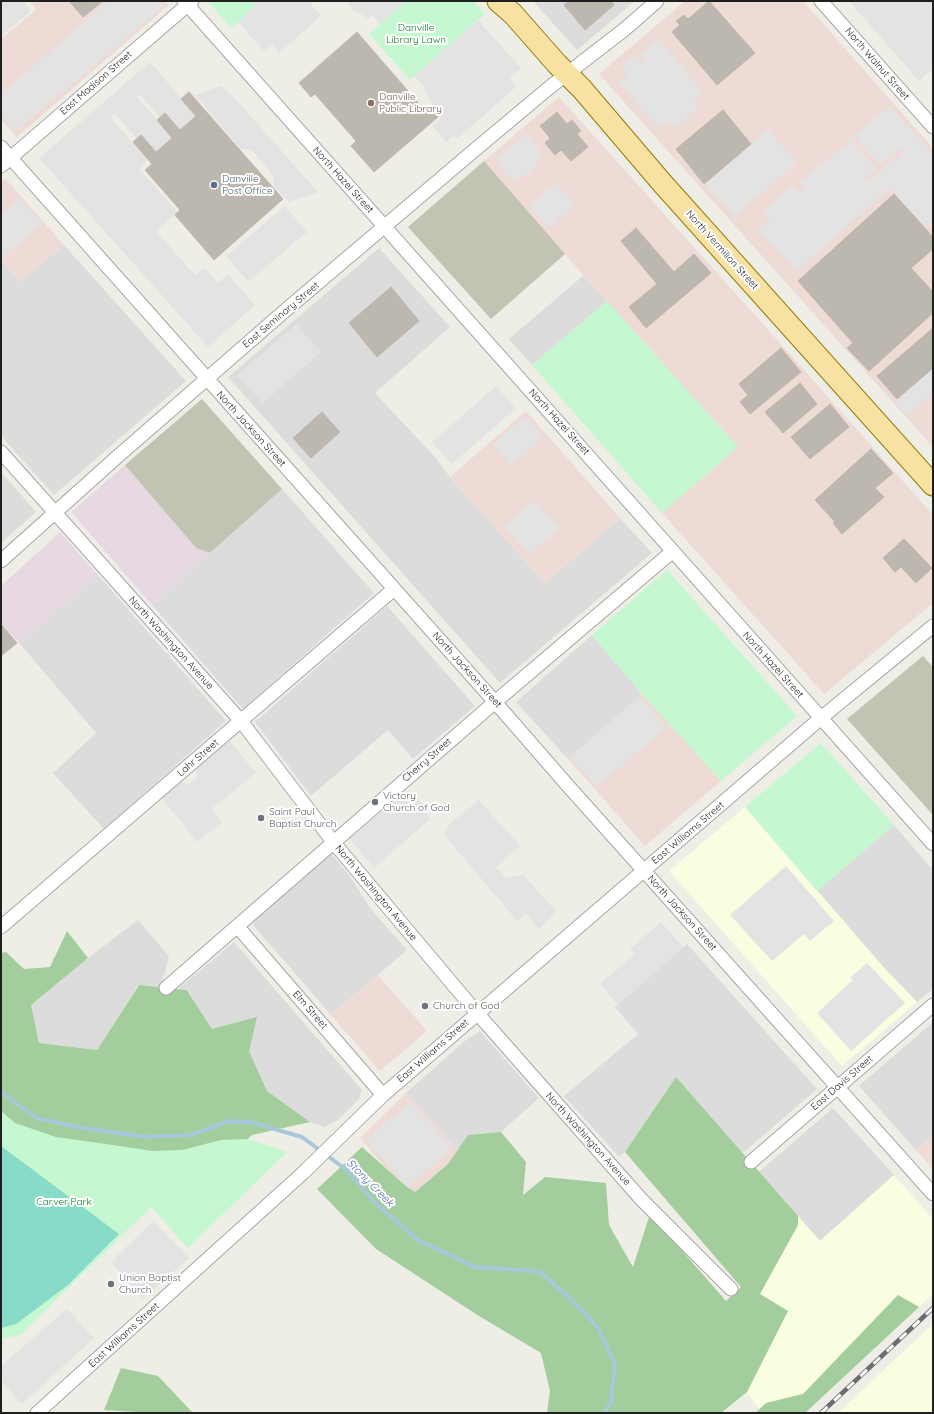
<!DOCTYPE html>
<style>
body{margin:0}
#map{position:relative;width:934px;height:1414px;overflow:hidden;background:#efeee6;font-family:Quicksand,sans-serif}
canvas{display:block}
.frame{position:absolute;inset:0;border:2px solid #1f1f1f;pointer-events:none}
</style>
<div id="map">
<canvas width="934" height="1414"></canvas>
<div class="frame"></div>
</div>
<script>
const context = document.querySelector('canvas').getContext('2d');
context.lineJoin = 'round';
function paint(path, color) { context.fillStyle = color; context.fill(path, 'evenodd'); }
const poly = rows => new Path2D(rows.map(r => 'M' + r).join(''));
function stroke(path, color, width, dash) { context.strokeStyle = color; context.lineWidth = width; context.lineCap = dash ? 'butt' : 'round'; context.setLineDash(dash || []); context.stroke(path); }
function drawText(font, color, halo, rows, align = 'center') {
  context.font = font + ' Quicksand,sans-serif'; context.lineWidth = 4; context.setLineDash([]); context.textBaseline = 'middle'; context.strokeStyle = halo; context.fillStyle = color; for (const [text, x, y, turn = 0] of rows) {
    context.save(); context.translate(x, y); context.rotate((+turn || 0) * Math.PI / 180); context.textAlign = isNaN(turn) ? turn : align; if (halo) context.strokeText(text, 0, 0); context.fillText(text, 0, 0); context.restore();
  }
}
const residential = poly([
 [533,1,635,1,577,50],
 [64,245,186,381,54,495,1,436,1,260,20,282],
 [379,248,450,327,375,393,435,457,450,477,545,583,620,518,652,553,500,683,228,377],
 [584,275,607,301,532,365,509,339],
 [1,472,36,512,1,543],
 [282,489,374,593,243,709,152,605],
 [97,574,226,721,104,829,53,773,96,733,20,644],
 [387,606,475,706,413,759,388,730,311,796,255,722],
 [592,635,642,694,568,759,516,702],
 [894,825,933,870,933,989,917,1002,886,970,817,891],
 [331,853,351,878,370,908,407,950,331,1015,253,925,254,921],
 [138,920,169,956,161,987,138,985,97,1050,39,1043,31,1005,88,958],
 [234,942,362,1090,359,1099,338,1120,324,1127,310,1122,267,1091,249,1051,212,1029,188,990,178,989],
 [687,944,817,1089,743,1153,676,1077,625,1152,619,1157,564,1096,638,1034,615,1007],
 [933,1022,933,1136,916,1150,859,1086],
 [480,1031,539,1098,501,1132,468,1135,458,1150,406,1093,467,1039],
 [833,1108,894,1175,820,1241,759,1172]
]);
const commercial = poly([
 [29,1,165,1,169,5,17,137,1,120,1,39,36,10],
 [685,1,803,1,933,148,933,447,599,74],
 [559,97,780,343,933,515,933,603,824,694,662,513,737,447,536,222,484,161],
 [5,178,64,245,20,282,1,260,1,182],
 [526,411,620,518,545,583,450,477],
 [642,694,721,781,645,846,568,759],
 [378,975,427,1031,380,1071,331,1015],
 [406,1093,458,1150,448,1164,415,1192,407,1187,385,1167,360,1138],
 [933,1136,933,1169,916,1150]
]);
const industrial = poly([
 [125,465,196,548,210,553,152,605,71,512],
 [60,532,97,574,20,644,1,622,1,586]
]);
const education = poly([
 [745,807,886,970,917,1002,842,1066,669,871],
 [894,1175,933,1219,933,1294,919,1307,898,1295,803,1394,766,1403,759,1409,747,1392,788,1311,760,1294,798,1225,798,1216,820,1241],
 [933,1324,933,1413,838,1413]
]);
const construction = poly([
 [484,161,565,254,491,319,408,227],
 [202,399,282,489,210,553,196,548,125,465],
 [923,656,933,667,933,815,847,719]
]);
const forest = poly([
 [67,931,88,958,31,1005,39,1043,97,1050,139,985,187,990,212,1029,257,1017,249,1051,267,1091,310,1122,252,1135,214,1170,1,1138,1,953,6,952,24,969,50,967],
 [676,1077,798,1216,798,1225,760,1294,788,1311,747,1392,721,1413,547,1413,550,1391,541,1353,479,1316,376,1249,317,1189,362,1147,407,1187,415,1192,448,1164,468,1135,501,1132,526,1162,523,1195,545,1177,606,1183,609,1225,633,1267,650,1214,726,1301,741,1287,625,1152],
 [898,1295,919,1307,805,1413,755,1413,766,1403,803,1394],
 [121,1368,158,1376,193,1413,155,1413,104,1410]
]);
const park = poly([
 [210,1,252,1,256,6,231,28,209,2],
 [406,1,474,1,485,14,410,80,369,34],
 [607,301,738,447,662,513,532,365],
 [667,570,797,716,721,781,642,694,592,635],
 [821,743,894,825,817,891,745,807],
 [1,1111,15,1123,56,1137,113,1145,152,1151,182,1150,221,1140,247,1139,287,1152,188,1248,151,1207,20,1335,1,1339]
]);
const pitch = poly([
 [1,1146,119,1234,68,1285,16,1324,1,1328]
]);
const parking = poly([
 [1,1,23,1,31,11,1,36],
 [108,1,160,1,164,6,92,68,15,131,1,116,1,94],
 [252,1,311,1,313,7,321,16,279,53,272,44,264,51,238,22,256,6],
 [348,1,406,1,380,24,372,15,368,18,354,11,347,2],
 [849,1,933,1,933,69,919,81],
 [478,20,521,68,510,78,517,86,457,139,454,135,446,142,432,126,440,119,423,85,414,76],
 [658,38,702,91,694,99,700,106,676,128,669,120,658,128,619,82,628,74,622,66,634,55,642,63,645,60,640,55],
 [150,62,196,115,175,134,140,95,137,97,172,137,151,155,115,114,111,118,148,160,139,169,178,212,156,231,195,275,204,267,218,283,228,274,255,305,208,347,39,158],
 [221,86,232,95,318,192,289,202,274,187,273,176,253,151,241,149,195,95],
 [890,106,933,155,933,223,927,228,890,188,797,271,757,230,770,219,763,211,793,185,800,193,804,189,799,183,851,140,876,169,865,178,868,182,904,150,901,148,881,165,854,136],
 [768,129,797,162,735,216,705,184],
 [526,134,543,154,536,161,538,164,526,176,521,174,513,181,495,161],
 [556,183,575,205,549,229,529,206],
 [20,198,42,223,3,258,1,255,1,215],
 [285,206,307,232,248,282,226,256],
 [296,324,321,352,263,403,237,375],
 [933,369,933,393,907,415,895,401],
 [496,386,516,408,452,464,432,442],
 [525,416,544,437,511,466,492,445],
 [535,500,560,528,529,554,504,527],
 [639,697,667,727,597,787,570,757],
 [230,741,256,773,211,809,222,823,197,842,161,797,180,782,189,784,197,778,196,767],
 [404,792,416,795,430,819,374,868,350,839],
 [479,800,520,846,496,867,506,878,523,875,556,911,539,929,525,913,518,922,445,836,448,825],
 [786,866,834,921,810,941,804,934,772,961,730,915],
 [661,922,683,947,618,1005,600,984,635,954,630,949],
 [867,963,905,1003,851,1051,817,1013,853,980,850,978],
 [411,1102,452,1148,407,1187,366,1140],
 [153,1221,189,1258,143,1299,111,1262],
 [67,1309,94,1338,22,1404,1,1381,1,1366]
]);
const stream = poly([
 [1,1092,36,1118,77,1127,145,1137,191,1135,229,1121,250,1122,302,1137,348,1171,373,1201,418,1240,475,1267,521,1270,540,1272,574,1302,598,1328,615,1364,611,1401,605,1413]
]);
const building = poly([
 [69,1,103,1,83,17,69,1],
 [569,1,611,1,614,5,585,30,564,5,569,1],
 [709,1,755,53,717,85,672,32,680,25,676,21,684,15,688,19,709,1],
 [357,32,427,113,431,109,438,117,374,172,351,146,356,141,315,94,311,97,299,83,357,32],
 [189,92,283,199,214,260,175,215,180,210,145,170,152,164,133,142,141,135,156,152,172,138,157,120,165,113,180,130,196,116,181,99,189,92],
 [723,110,751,144,704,184,676,149,723,110],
 [557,112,567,124,572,120,581,131,577,134,588,147,571,161,561,150,555,155,545,143,550,138,540,126,557,112],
 [894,194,933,237,933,249,911,268,933,292,933,313,869,371,847,348,853,343,798,281,894,194],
 [636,228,674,272,694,254,711,273,646,328,629,307,657,284,621,241,636,228],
 [391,287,419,321,377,357,349,323,391,287],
 [933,328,933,368,897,399,877,376,933,328],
 [781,348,801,372,750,414,740,402,748,395,739,384,781,348],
 [800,383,817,404,783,433,765,412,800,383],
 [830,404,849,427,810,459,791,437,830,404],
 [322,412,340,432,311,458,293,438,322,412],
 [871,449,893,473,875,488,884,497,842,534,833,523,835,522,815,500,871,449],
 [904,539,932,568,916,583,901,567,895,572,883,558,904,539],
 [1,624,17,643,1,656,1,624]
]);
const minor = poly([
 [184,1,933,844],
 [821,1,933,127],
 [1,147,495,702,569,787,933,1194],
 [1,166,192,1],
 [1,452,241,721,334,843,477,1013,641,1199,731,1289],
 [1,561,117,457,287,309,477,148,550,87,625,29,657,1],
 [237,926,383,1095],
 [1,927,394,589],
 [166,988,495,702,673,551],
 [751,1162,933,1005],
 [37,1413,303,1173,383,1095,821,718,933,626]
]);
const primary = poly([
 [498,1,513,14,557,64,582,89,663,184,933,485]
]);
const rail = poly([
 [821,1413,933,1308]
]);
const markers = [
 [371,103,4,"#8d6e63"],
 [214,185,4,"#5c6f8a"],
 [375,802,4,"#6b7280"],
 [261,818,4,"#6b7280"],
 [425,1006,4,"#6b7280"],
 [111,1284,4,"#6b7280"]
];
const parkNames = [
 ["Danville",416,28],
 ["Library Lawn",416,40],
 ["Carver Park",64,1202]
];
const streetNames = [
 ["North Walnut Street",877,64,49],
 ["East Madison Street",96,83,-41],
 ["North Hazel Street",343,180,48],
 ["North Vermilion Street",722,250,48],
 ["East Seminary Street",281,315,-40],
 ["North Hazel Street",559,422,48],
 ["North Jackson Street",251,429,48],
 ["North Washington Avenue",171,643,48],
 ["North Hazel Street",773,665,48],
 ["North Jackson Street",467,670,48],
 ["Lahr Street",198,758,-41],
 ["Cherry Street",427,760,-41],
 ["East Williams Street",688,833,-40],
 ["North Washington Avenue",376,893,50],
 ["North Jackson Street",682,913,48],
 ["Elm Street",310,1010,49],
 ["East Williams Street",433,1051,-41],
 ["East Davis Street",842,1083,-41],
 ["North Washington Avenue",588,1139,48],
 ["East Williams Street",124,1335,-42]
];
const educationNames = [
 ["Danville",379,97],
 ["Public Library",379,109]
];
const serviceNames = [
 ["Danville",222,179],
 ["Post Office",222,191]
];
const worshipNames = [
 ["Victory",383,796],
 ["Church of God",383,808],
 ["Saint Paul",269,812],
 ["Baptist Church",269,824],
 ["Church of God",433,1006],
 ["Union Baptist",119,1278],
 ["Church",119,1290]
];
const waterNames = [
 ["Stony Creek",370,1183,45]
];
paint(residential, '#dddcdc');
paint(commercial, '#efdbd6');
paint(industrial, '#e8d8e2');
paint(education, '#f9fee1');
paint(construction, '#c1c4b2');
paint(forest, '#a3cd9c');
paint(park, '#c5f7d1');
paint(pitch, '#88dbc8');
paint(parking, '#e3e3e3');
stroke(stream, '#a8c7db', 4);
paint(building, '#bcb7af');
stroke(building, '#c0b7a9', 1);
stroke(minor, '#a6a6a6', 15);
stroke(primary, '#937b07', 23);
stroke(minor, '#fff', 13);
stroke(primary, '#f7e1a3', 21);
stroke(rail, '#6d6d6d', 4.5);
stroke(rail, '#fff', 3, [9]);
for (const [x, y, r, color] of markers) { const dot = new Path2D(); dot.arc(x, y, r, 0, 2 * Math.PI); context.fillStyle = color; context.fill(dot); stroke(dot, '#fff', 1.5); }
drawText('10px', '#11792a', '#fff', parkNames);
drawText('10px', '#1f1f1f', '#fff', streetNames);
drawText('10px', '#785e54', '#fff', educationNames, 'left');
drawText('10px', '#4e5e75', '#fff', serviceNames, 'left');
drawText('10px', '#5b616d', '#fff', worshipNames, 'left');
drawText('italic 11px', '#4f6eab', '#fff', waterNames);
</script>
